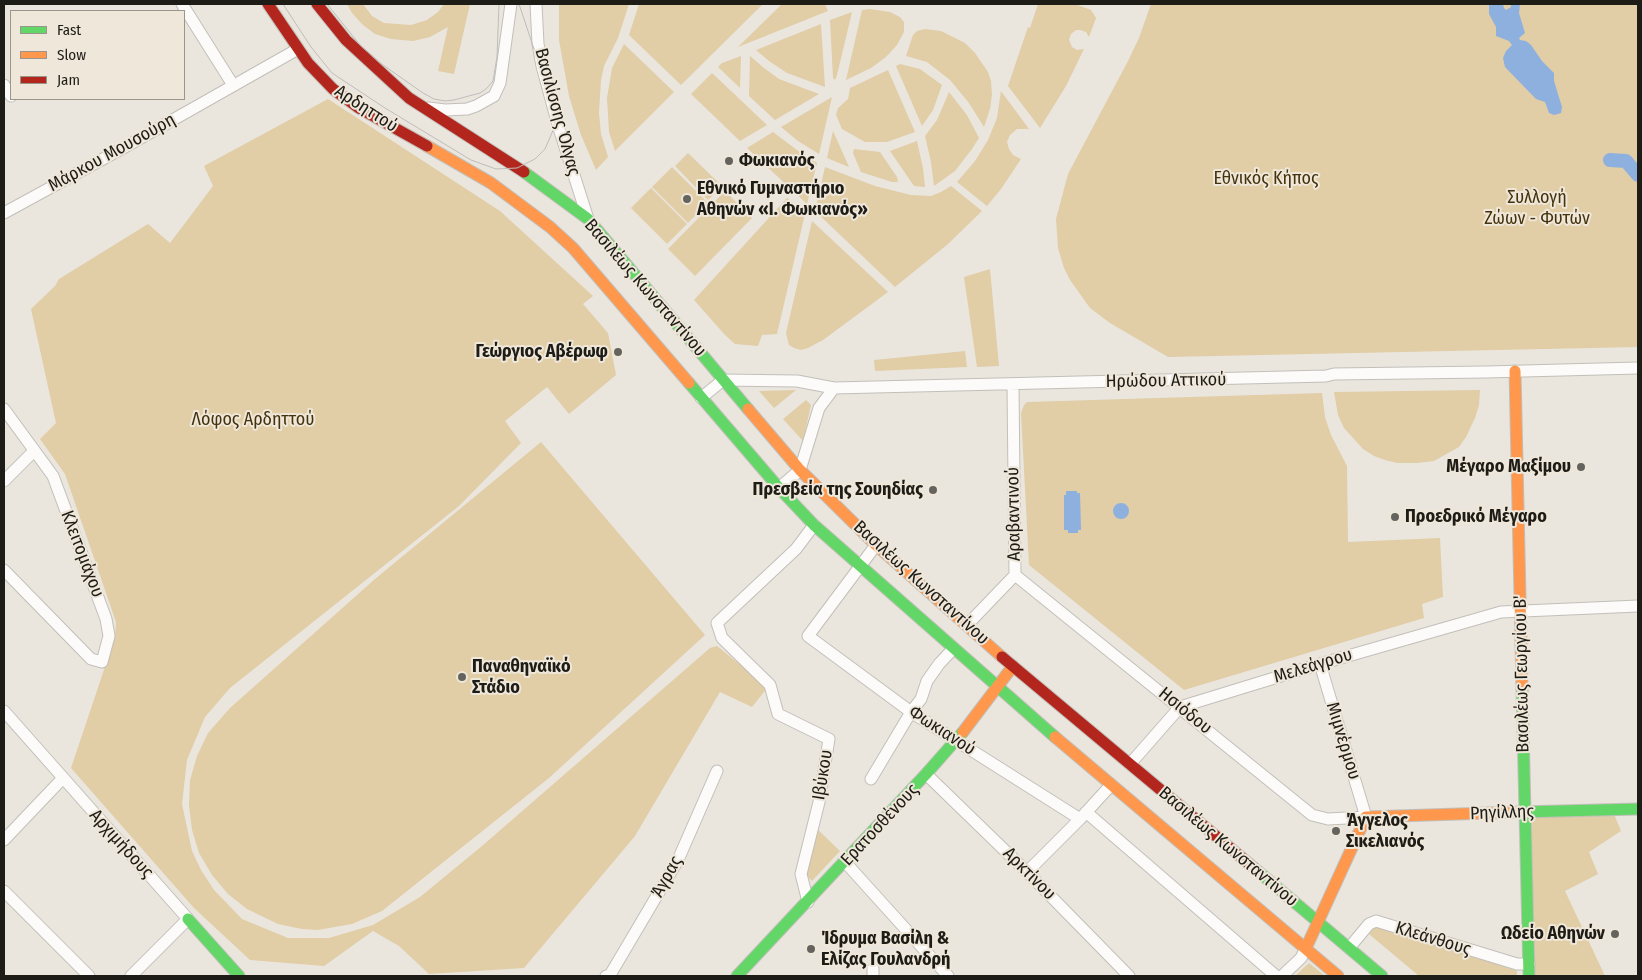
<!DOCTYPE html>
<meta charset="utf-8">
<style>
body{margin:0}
#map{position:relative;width:1642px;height:980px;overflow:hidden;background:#eae6de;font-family:"Fira Sans Condensed",sans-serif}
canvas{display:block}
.frame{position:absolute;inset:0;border:5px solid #1e1c17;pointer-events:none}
.legend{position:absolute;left:10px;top:10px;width:175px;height:90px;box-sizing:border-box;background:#efe7d9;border:1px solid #9b968b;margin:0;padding:6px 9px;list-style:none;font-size:15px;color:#1e1c17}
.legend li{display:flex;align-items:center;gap:10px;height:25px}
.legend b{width:25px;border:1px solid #9b968b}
</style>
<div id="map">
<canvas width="1642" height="980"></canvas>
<div class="frame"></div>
<ul class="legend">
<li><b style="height:6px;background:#63d668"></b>Fast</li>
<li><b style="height:6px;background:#ff974d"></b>Slow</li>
<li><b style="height:6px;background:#b3261e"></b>Jam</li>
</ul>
</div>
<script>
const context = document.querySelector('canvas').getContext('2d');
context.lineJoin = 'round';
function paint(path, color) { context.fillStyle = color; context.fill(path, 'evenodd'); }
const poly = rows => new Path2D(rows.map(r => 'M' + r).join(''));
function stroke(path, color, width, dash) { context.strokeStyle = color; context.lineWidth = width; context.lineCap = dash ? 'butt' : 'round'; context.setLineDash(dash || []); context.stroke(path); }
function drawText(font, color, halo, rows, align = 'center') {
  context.font = font + ' "Fira Sans Condensed",sans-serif'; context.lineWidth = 4; context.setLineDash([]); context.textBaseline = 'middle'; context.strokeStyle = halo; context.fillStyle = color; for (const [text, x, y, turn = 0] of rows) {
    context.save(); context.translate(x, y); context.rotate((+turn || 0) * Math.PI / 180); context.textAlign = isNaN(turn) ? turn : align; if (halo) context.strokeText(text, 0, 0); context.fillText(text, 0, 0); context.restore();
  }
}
const green = poly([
 [347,4,363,4,372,16,384,23,411,25,427,20,438,12,444,4,470,4,454,74,438,71,448,27,430,37,413,41,391,39,375,34,363,25,352,13],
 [559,4,629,4,618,38,604,66,601,80,599,113,601,134,608,157,596,170,581,135,569,96,559,40],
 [639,4,763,4,681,85,629,35],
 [782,4,825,4,828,11,738,47],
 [1038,4,1075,4,1091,10,1096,18,1089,37,1086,32,1080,30,1076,30,1071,34,1069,40,1072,47,1077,50,1084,49,1066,86,1040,128,1008,86,1028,27,1030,28],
 [1151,4,1638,4,1638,347,1168,357,1110,323,1090,308,1070,280,1064,268,1058,248,1056,219,1068,174,1128,61,1139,38],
 [870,9,890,12,900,17,904,22,904,32,897,45,886,57,871,68,846,80,862,10],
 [852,12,837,75,835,80,833,78,830,20],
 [821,24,825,87,787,73,769,61,756,50],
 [925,29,941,31,965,43,975,53,988,72,991,81,992,95,990,109,984,127,969,103,950,80,927,62,906,56,913,35,917,31],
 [624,44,674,92,615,151,609,132,607,98,612,68],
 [741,56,740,88,718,67,722,63],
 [750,56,764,68,779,79,819,94,775,120,749,96],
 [900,64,920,69,942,85,933,110,922,126,896,66],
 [888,70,915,132,887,142,865,142,842,129,836,115,838,108,848,99,850,88],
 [712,73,767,125,740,141,691,94],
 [1001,91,1029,129,1017,129,1010,135,1007,142,1009,149,1013,155,1021,159,1001,189,987,206,957,182,975,161,988,140,997,118],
 [949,92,967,115,979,138,972,149,955,171,934,186,931,162,925,136,937,120],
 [832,97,819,154,798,141,781,127],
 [328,99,500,211,593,296,583,304,608,333,616,375,569,414,547,387,505,421,521,443,459,506,230,688,205,717,187,760,182,804,192,851,201,870,214,890,242,919,288,938,329,938,373,925,420,897,482,846,710,648,717,646,768,687,752,707,720,692,635,836,524,968,429,974,399,946,373,931,324,966,250,960,194,908,71,768,115,637,116,622,65,474,40,439,56,423,31,309,55,286,59,279,148,224,170,243,213,186,204,166],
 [833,131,834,133,849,167,827,158],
 [773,132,797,150,817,163,807,204,747,148],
 [917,141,923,168,925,187,914,186,890,151],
 [854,149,880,152,897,177,898,182,892,182,861,172,853,153],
 [688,153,722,186,708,200,675,166],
 [672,167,708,203,688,223,652,187],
 [825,167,875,186,911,195,931,196,941,192,951,186,982,211,948,244,895,287,815,211],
 [651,188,687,224,667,244,631,208],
 [725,191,752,218,695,276,668,249],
 [787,198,805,214,777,334,762,335,758,346,735,344,725,335,694,300],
 [812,221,888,292,823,340,808,348,801,350,794,348,789,345,786,333],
 [990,269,999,366,977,367,964,277],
 [965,351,967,367,875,371,874,360],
 [796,390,774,408,759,391],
 [1480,390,1479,405,1475,418,1466,437,1459,447,1434,461,1417,463,1397,463,1385,460,1374,456,1363,449,1344,428,1338,415,1334,392],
 [1322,393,1325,417,1331,435,1347,466,1348,542,1440,538,1443,597,1422,604,1424,618,1184,690,1029,565,1021,413,1024,405,1027,402],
 [806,400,811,405,803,441,783,419],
 [541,442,705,635,549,778,382,911,352,924,318,930,302,929,278,924,247,909,228,894,212,875,199,853,192,830,189,805,190,780,197,756,208,733,230,708,375,579],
 [1614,814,1621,831,1589,852,1598,874,1565,891,1605,976,1535,976,1530,817],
 [814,826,840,851,812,881,804,873],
 [1378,923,1517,971,1517,976,1419,976,1369,934],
 [1309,963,1325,976,1295,976]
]);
const water = poly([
 [1489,4,1503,4,1504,8,1506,10,1511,7,1511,4,1520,4,1519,13,1525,33,1519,38,1520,40,1526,41,1531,45,1542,61,1554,73,1554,81,1562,107,1561,113,1554,115,1549,113,1545,102,1536,99,1505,67,1503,58,1506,51,1512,45,1509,41,1496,36,1496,27,1489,14],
 [1066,491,1077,491,1077,493,1080,493,1081,530,1078,530,1078,533,1068,533,1068,530,1064,530,1064,495,1066,495],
 '1113 511a8 8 0 1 1 16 0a8 8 0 1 1-16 0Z'
]);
const canal = poly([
 [1610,160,1626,161,1638,175]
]);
const street = poly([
 [182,4,233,85],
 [536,4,538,44,542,66,558,125,588,219],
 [4,85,11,96],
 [429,108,445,110,467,109,476,106,494,96,500,83,511,4],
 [4,213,125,147,298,49],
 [701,398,723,380,797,381,834,388,1326,376,1334,374,1486,372,1638,368],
 [4,409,53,476,106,619,109,636,102,662,91,659,4,570],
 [4,481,34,451],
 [779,488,800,470,819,408,834,388],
 [876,545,808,636,911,712,1080,819],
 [1015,575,1312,815,1328,819,1366,817,1320,664],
 [967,625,1015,575,1013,385],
 [4,711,188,919,131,976],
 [1130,764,1180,707,1320,664,1501,612,1638,606],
 [926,774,1027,872,1129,976],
 [871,779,911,712,921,699,927,681,939,664,953,649],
 [1086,812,1276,976],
 [4,840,63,778],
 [845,862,948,976],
 [1027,872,1080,819,1111,785],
 [4,891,89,976],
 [808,902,801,874,819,802,829,739,778,714,770,685,722,638,717,623,796,549,814,525],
 [1349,948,1369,924,1376,921,1517,964,1529,964],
 [606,976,610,975,678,860,717,771],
 [873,976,873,969],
 [1282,976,1301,958,1306,948]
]);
const fast = poly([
 [524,172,588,219,748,409],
 [689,383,779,488,814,525,1055,737],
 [1522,688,1529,976],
 [1520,812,1638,809],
 [1254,868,1382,976],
 [188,919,239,976],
 [737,976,926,774,963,732]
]);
const slow = poly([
 [427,146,491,183,550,227,573,248,689,383],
 [1515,371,1522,688],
 [748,409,800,470,876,545,1002,657],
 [963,732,1013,666],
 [1055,737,1338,976],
 [1306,948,1366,817,1520,812]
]);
const jam = poly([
 [268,4,308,63,333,89,359,108,427,146],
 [317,4,346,40,409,98,524,172],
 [1002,657,1254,868]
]);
const tram = poly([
 [283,4,311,47,332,73,385,108,471,160,496,169,517,168,535,159,545,149,554,128,555,116,552,103,519,4],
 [327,4,360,45,383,65,423,93,434,99,445,101,454,100,480,93,486,89,493,81,497,57,499,4]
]);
const markers = [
 [729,161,5,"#65635d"],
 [687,199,5,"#65635d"],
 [618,352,5,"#65635d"],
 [1581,467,5,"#65635d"],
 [933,490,5,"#65635d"],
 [1395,517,5,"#65635d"],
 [462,677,5,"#65635d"],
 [1336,831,5,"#65635d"],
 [1615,934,5,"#65635d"],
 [811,949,5,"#65635d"]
];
const streetNames = [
 ["Αρδηττού",366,109,33],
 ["Βασιλίσσης Όλγας",557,112,75],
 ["Μάρκου Μουσούρη",112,153,-29],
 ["Βασιλέως Κωνσταντίνου",645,288,49],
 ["Ηρώδου Αττικού",1166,381,-1],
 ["Αραβαντινού",1014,514,-91],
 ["Κλειτομάχου",82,554,69],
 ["Βασιλέως Κωνσταντίνου",921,583,42],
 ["Μελεάγρου",1313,666,-17],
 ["Βασιλέως Γεωργίου Β'",1522,674,-91],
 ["Ησιόδου",1185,711,39],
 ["Φωκιανού",942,731,33],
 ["Μιμνέρμου",1343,741,73],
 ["Ιβύκου",823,775,-81],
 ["Ρηγίλλης",1502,813,-2],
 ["Ερατοσθένους",880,825,-47],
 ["Αρχιμήδους",121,844,48],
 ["Βασιλέως Κωνσταντίνου",1228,847,40],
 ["Αρκτίνου",1029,874,45],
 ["Άγρας",667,877,-61],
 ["Κλεάνθους",1433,939,17]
];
const poiNames = [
 ["Φωκιανός",739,161],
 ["Εθνικό Γυμναστήριο",697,189],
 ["Αθηνών «Ι. Φωκιανός»",697,210],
 ["Γεώργιος Αβέρωφ",608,352,"right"],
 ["Μέγαρο Μαξίμου",1571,467,"right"],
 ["Πρεσβεία της Σουηδίας",923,490,"right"],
 ["Προεδρικό Μέγαρο",1405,517],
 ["Παναθηναϊκό",472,667],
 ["Στάδιο",472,688],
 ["Άγγελος",1346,821],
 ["Σικελιανός",1346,842],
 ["Ωδείο Αθηνών",1605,934,"right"],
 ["Ίδρυμα Βασίλη &",821,939],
 ["Ελίζας Γουλανδρή",821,960]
];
const parkNames = [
 ["Εθνικός Κήπος",1266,179],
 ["Συλλογή",1537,198],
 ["Ζώων - Φυτών",1537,219],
 ["Λόφος Αρδηττού",253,420]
];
paint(green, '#e1cda6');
paint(water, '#8eb0df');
stroke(canal, '#8eb0df', 14);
stroke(street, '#c2bfb9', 13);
stroke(fast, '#c2bfb9', 13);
stroke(slow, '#c2bfb9', 13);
stroke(jam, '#c2bfb9', 13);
stroke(street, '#fcfbfa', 11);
stroke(fast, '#63d668', 11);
stroke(slow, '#ff974d', 11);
stroke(jam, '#b3261e', 11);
stroke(tram, '#bebcba', 1);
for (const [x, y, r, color] of markers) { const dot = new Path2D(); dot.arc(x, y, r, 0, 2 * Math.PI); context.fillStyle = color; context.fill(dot); stroke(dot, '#efe7d9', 2); }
drawText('18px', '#1e1c17', '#efe7d9', streetNames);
drawText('bold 18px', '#1e1c17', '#efe7d9', poiNames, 'left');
drawText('18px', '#44330c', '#efe7d9', parkNames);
</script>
